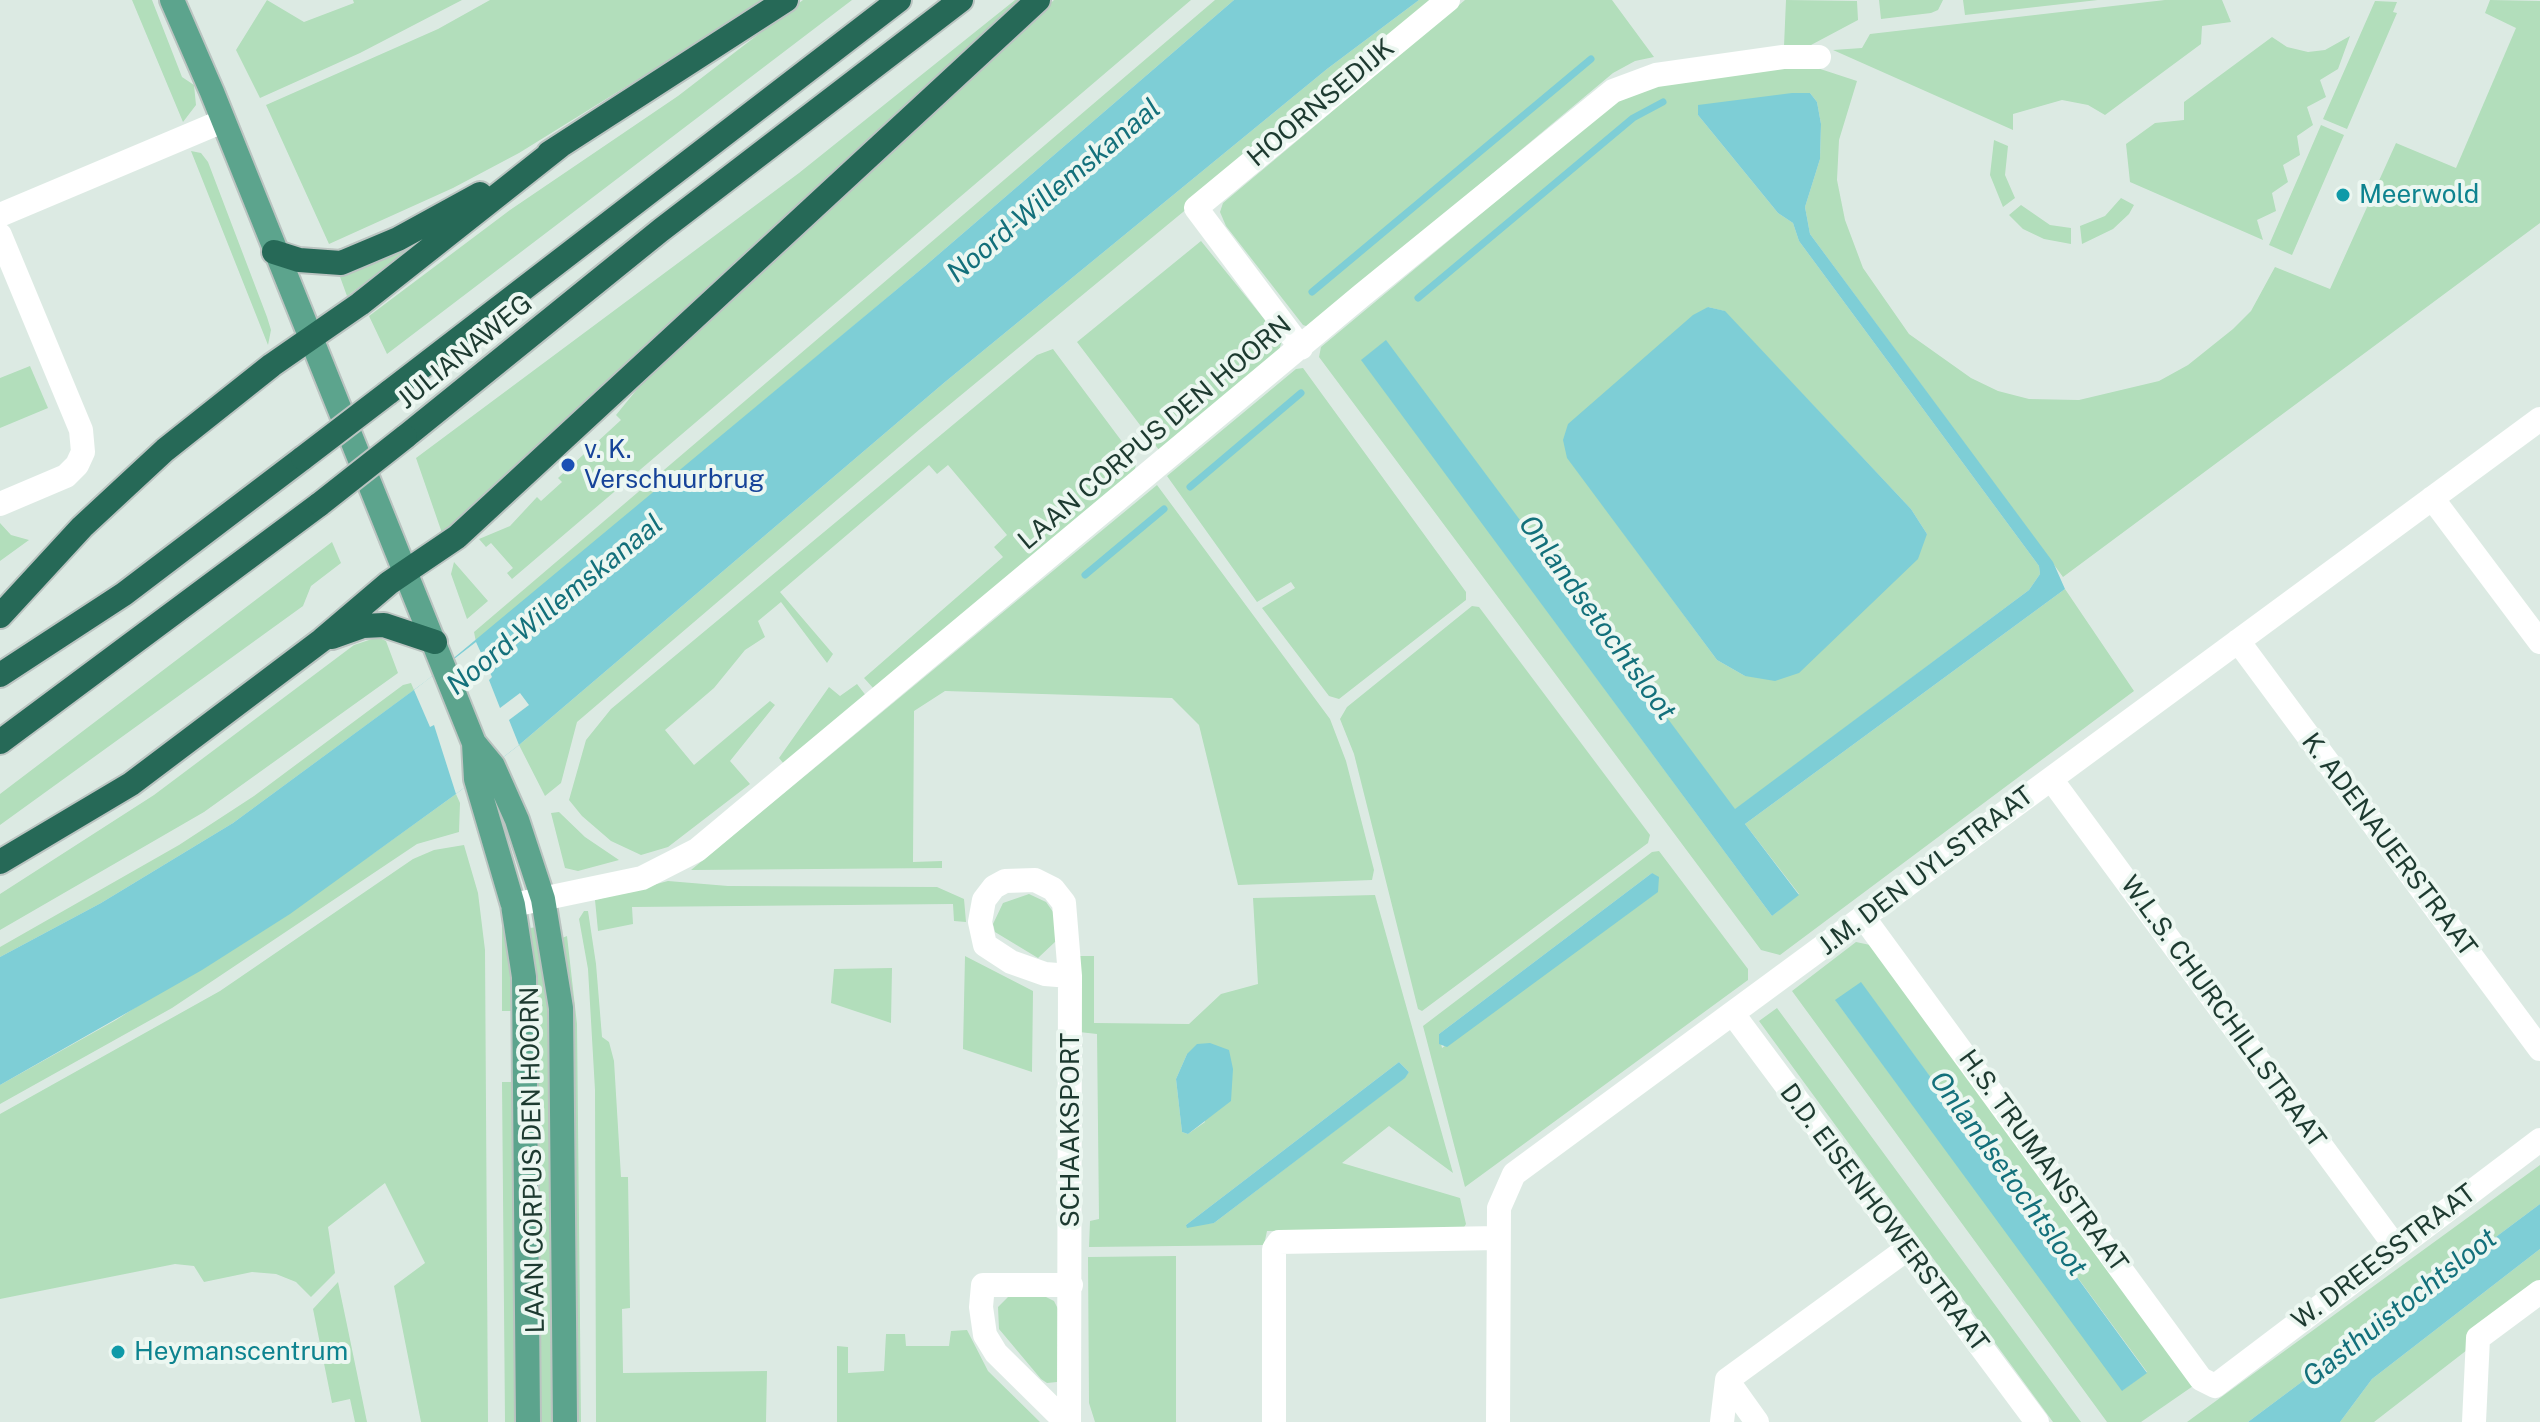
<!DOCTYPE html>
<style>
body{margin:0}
canvas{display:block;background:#dceae3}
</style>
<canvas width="2540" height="1422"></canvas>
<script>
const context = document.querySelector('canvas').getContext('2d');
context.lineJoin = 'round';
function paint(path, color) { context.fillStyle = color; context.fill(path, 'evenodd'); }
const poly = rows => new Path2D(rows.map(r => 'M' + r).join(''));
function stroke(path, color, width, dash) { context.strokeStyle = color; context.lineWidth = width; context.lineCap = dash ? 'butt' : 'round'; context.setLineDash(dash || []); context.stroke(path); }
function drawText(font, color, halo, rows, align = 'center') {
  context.font = font + ' "Public Sans",sans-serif'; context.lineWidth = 8; context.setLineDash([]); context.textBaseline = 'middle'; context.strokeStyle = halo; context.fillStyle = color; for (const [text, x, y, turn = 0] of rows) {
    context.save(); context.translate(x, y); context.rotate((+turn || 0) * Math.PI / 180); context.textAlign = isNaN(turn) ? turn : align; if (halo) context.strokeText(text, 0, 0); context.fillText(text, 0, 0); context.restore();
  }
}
const green = poly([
 [132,0,152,0,182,77,194,85,196,105,183,122],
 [267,0,304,22,354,3,353,0,462,0,360,53,260,98,236,50],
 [490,0,766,0,519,153,453,188,329,244,266,105,438,29],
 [803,0,852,0,387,354,369,316,510,210,678,96],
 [1015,0,1025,0,453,529,442,533,416,458,799,173],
 [1054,0,1191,0,512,579,507,573,513,568,491,543,486,547,479,539,510,526,537,497,541,501,562,482,558,478,621,420,616,415,656,366],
 [1215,0,1234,0,925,266,476,642,474,632],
 [1419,0,1440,0,920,429,577,722,561,783,545,796,519,745,945,382,1327,69],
 [1465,0,1612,0,1654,57,1635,61,1613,73,1309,327,1303,325,1226,226,1220,212,1223,203],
 [1786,0,1857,1,1858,20,1811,45,1784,46],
 [1879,0,1943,0,1938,10,1931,13,1881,19],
 [1963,0,2098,0,1965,15],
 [2165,0,2222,0,2231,22,2202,26,2201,44,2105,115,2088,105,2062,100,2013,114,2013,130,1833,50,1862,48,1870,34],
 [2490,0,2540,1,2540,223,2063,577,1810,234,1805,207,1820,159,1821,124,1817,102,1810,93,1698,115,1778,213,1793,223,1799,241,2039,566,2040,574,2029,590,1735,810,1386,341,1362,360,1772,916,1799,894,1745,824,2065,589,2134,691,1780,955,1761,950,1319,357,1321,347,1613,104,1638,88,1805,64,1857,81,1839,140,1837,180,1845,220,1863,268,1909,334,1971,378,1998,391,2029,399,2079,400,2159,381,2188,365,2233,329,2251,311,2275,267,2330,289,2396,143,2456,168,2516,28,2485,13],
 [1708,307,1724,311,1911,509,1927,534,1745,676,1717,660,1568,458],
 [2375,1,2397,2,2393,12,2397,13,2347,129,2323,119],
 [2350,36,2338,69,2320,80,2326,97,2307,107,2313,125,2297,136,2300,155,2283,165,2288,182,2272,193,2276,211,2257,220,2263,240,2130,182,2126,144,2155,123,2184,120,2184,102,2272,37,2287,47,2308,52,2325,50],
 [2321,125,2344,135,2292,255,2269,245],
 [1994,140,2008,146,2005,175,2015,198,2003,207,1990,175],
 [191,151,201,153,208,162,267,317,271,330,268,345],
 [2121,198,2134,205,2129,214,2113,229,2082,244,2080,226,2105,216],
 [2021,205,2050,225,2071,228,2071,244,2044,239,2023,229,2009,215],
 [444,225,347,296,339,274],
 [1201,241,1282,341,1279,350,1159,450,1077,342],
 [1053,349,1129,451,1136,465,1134,472,874,689,864,678,1003,557,994,547,1007,535,948,465,937,474,929,465,780,592,833,654,827,663,781,602,758,621,765,637,745,650,714,688,665,730,694,765,770,701,775,705,730,761,750,784,668,847,641,855,611,841,582,816,569,800,586,740,611,709,1037,355],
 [30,366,48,408,0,428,0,378],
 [1303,368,1466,592,1466,600,1339,699,1329,696,1262,608,1295,588,1291,582,1257,602,1167,476,1296,369],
 [1157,485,1330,719,1346,761,1374,870,1372,880,1238,885,1199,725,1172,698,945,691,914,711,913,862,942,861,942,868,691,870],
 [0,523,11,535,29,540,0,561],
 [332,542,341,563,311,586,303,606,0,825,0,794],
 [454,562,488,601,467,619,451,574],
 [1472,606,1479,607,1650,835,1648,843,1422,1011,1418,1009,1354,754,1340,719,1347,707],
 [378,637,386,641,398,673,204,812,0,930,0,894,154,795,354,645],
 [411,683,414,690,233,823,101,903,0,957,0,947,179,845,254,796,403,685],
 [857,684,867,697,784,764,779,758,829,687,840,696],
 [456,794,460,803,459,832,417,844,172,1008,0,1104,0,1085,116,1020,374,853],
 [559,812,585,837,619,860,578,871,565,868,551,813],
 [464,845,478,893,485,950,488,1422,421,1422,394,1286,425,1263,385,1183,328,1227,335,1273,311,1297,296,1282,276,1274,252,1272,204,1282,194,1266,175,1264,0,1299,0,1114,220,991,413,859,434,850],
 [1659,851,1748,969,1748,980,1465,1187,1423,1026,1652,852],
 [1652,873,1657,892,1442,1048,1439,1034],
 [668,881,728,886,937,887,964,899,966,922,954,921,953,904,632,907,633,924,598,931,595,900],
 [1029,894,1046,902,1056,916,1056,941,1038,958,995,932,993,924,1003,903],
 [1375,895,1453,1173,1389,1126,1342,1163,1460,1198,1466,1224,1463,1229,1267,1231,1264,1245,1089,1247,1090,1221,1099,1219,1097,1034,1079,1032,1080,956,1094,956,1094,1023,1189,1024,1221,994,1258,984,1253,898],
 [1187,1054,1205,1122,1188,1134,1182,1132,1176,1079],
 [1399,1062,1409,1072,1404,1078,1214,1223,1186,1225],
 [502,911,511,964,514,1011,502,1011],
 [584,911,588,911,596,964,602,1037,609,1042,614,1061,621,1177,628,1177,630,1308,622,1309,623,1373,767,1371,766,1422,596,1422,595,1090,588,969,579,919],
 [537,927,550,1012,553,1422,539,1422,534,979,530,928],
 [567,936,577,1024,581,1422,575,1422,569,985,562,938],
 [1856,942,1870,945,2196,1384,2141,1422,2107,1422,1792,991],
 [1861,983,2147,1372,2123,1390,1836,1001],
 [965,956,1033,991,1032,1072,963,1049],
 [892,968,891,1023,831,1003,834,969],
 [1777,1008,2081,1422,2053,1422,1759,1021],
 [502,1082,515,1082,517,1422,505,1422],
 [2540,1165,2540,1204,2248,1422,2187,1422],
 [2540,1249,2540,1281,2467,1350,2374,1422,2340,1422,2372,1379],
 [1176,1256,1176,1422,1095,1422,1089,1403,1088,1257],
 [338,1282,347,1325,367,1422,355,1422,350,1399,332,1403,313,1309],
 [1008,1297,1046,1297,1054,1301,1058,1309,1057,1382,1047,1383,1041,1379,999,1329,998,1307],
 [967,1330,988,1371,1040,1422,837,1422,837,1346,848,1347,848,1373,884,1371,886,1334,905,1334,906,1346,949,1346,951,1331]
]);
const water = poly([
 [1234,0,1419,0,1327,69,945,382,519,745,456,794,290,914,202,970,0,1085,0,957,101,903,233,823,426,681,925,266],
 [1792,93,1810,93,1817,102,1821,124,1820,159,1805,207,1810,234,2053,562,2065,589,1745,824,1799,895,1772,916,1361,360,1386,340,1735,809,2029,590,2040,574,2039,566,1799,241,1793,223,1778,213,1698,115,1698,105],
 [1708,307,1725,311,1911,509,1927,534,1918,559,1799,673,1775,681,1745,676,1717,660,1567,458,1563,440,1568,424,1693,315],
 [1652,873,1659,877,1658,892,1447,1047,1439,1044,1439,1034],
 [1861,982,2147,1373,2122,1391,1835,1000],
 [1210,1043,1229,1050,1233,1069,1231,1101,1188,1134,1182,1132,1176,1079,1187,1054,1197,1044],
 [1399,1062,1409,1072,1405,1078,1214,1223,1187,1228,1186,1225],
 [2540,1204,2540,1249,2372,1379,2340,1422,2248,1422]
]);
const pier = poly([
 [476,642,492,677,489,680,500,708,520,693,529,705,509,720,519,745,456,794,434,725,430,727,414,690]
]);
const stream = poly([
 [1312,292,1591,59],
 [1418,298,1633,118,1663,102],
 [1190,487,1301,393],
 [1085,575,1164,509]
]);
const minor = poly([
 [0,215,223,121],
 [0,235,81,430,83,452,77,465,66,476,0,504],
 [1301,348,1196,208,1448,0],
 [2432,498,2540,642],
 [2238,641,2540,1049],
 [2051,779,2395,1246],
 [513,905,642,878,697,850,1362,295,1613,91,1656,75,1783,57,1819,57],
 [1864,918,2201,1379,2215,1386,2540,1140],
 [1733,1014,2037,1422],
 [1727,1380,1757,1422],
 [1066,1422,996,1353,985,1335,981,1307,983,1285,1071,1285],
 [1069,1422,1070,976,1064,903,1053,889,1035,880,1005,881,994,887,984,900,980,922,985,945,1011,962,1045,974,1070,976],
 [1274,1422,1274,1249,1279,1242,1498,1238],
 [1498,1422,1499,1208,1514,1174,2540,419],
 [1722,1422,1727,1380,1907,1249],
 [2474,1422,2478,1338,2540,1292]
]);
const major = poly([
 [172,0,212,92,474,743,493,766,517,820,543,899,561,1008,565,1422],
 [474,743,476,779,513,905,524,977,528,1422]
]);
const highway = poly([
 [549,153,786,0],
 [274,252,299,260,341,263,398,239,480,194],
 [388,393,899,0],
 [405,437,661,230,961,0],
 [0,616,82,527,165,450,272,365,360,304,560,146],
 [332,637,363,626,384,625,435,642],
 [0,675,124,594,303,458],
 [0,742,320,504],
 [0,862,131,784,322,640,389,583,457,537,1038,0]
]);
const highwayBridge = poly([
 [303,458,388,393],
 [320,504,405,437]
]);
const markers = [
 [2343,195,8,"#0f9aa8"],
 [568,465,8,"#1a4fb4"],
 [118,1352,8,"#0f9aa8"]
];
const streetNames = [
 ["HOORNSEDIJK",1321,103,-40],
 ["JULIANAWEG",465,352,-39],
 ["LAAN CORPUS DEN HOORN",1155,433,-40],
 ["K. ADENAUERSTRAAT",2389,845,53],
 ["J.M. DEN UYLSTRAAT",1926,871,-37],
 ["W.L.S. CHURCHILLSTRAAT",2223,1012,54],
 ["SCHAAKSPORT",1071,1130,-90],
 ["LAAN CORPUS DEN HOORN",533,1160,-91],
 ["H.S. TRUMANSTRAAT",2043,1161,54],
 ["D.D. EISENHOWERSTRAAT",1884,1218,53],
 ["W. DREESSTRAAT",2384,1257,-37]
];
const cultureNames = [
 ["Meerwold",2359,195],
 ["Heymanscentrum",134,1352]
];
const transitNames = [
 ["v. K.",584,450],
 ["Verschuurbrug",584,480]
];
const waterNames = [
 ["Noord-Willemskanaal",1054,191,-40],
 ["Noord-Willemskanaal",555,605,-39],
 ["Onlandsetochtsloot",1597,618,54],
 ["Onlandsetochtsloot",2008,1174,54],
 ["Gasthuistochtsloot",2400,1308,-38]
];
paint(green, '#b2debb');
paint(water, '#7eced6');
paint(pier, '#dceae3');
stroke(stream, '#7eced6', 7);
stroke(major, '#bbc4c1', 28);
stroke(highway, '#bbc4c1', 28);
stroke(minor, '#fff', 24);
stroke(major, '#5ca48d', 24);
stroke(highway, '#266957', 24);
stroke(highwayBridge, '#bbc4c1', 28, []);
stroke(highwayBridge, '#266957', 24);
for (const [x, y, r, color] of markers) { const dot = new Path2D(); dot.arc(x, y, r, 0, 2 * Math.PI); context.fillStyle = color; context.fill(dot); stroke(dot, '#ecf7f1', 3); }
drawText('26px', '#1d3a30', '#ecf7f1', streetNames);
drawText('26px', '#0d838f', '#ecf7f1', cultureNames, 'left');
drawText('26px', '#164399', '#ecf7f1', transitNames, 'left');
drawText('italic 28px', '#13707b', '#ecf7f1', waterNames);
</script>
